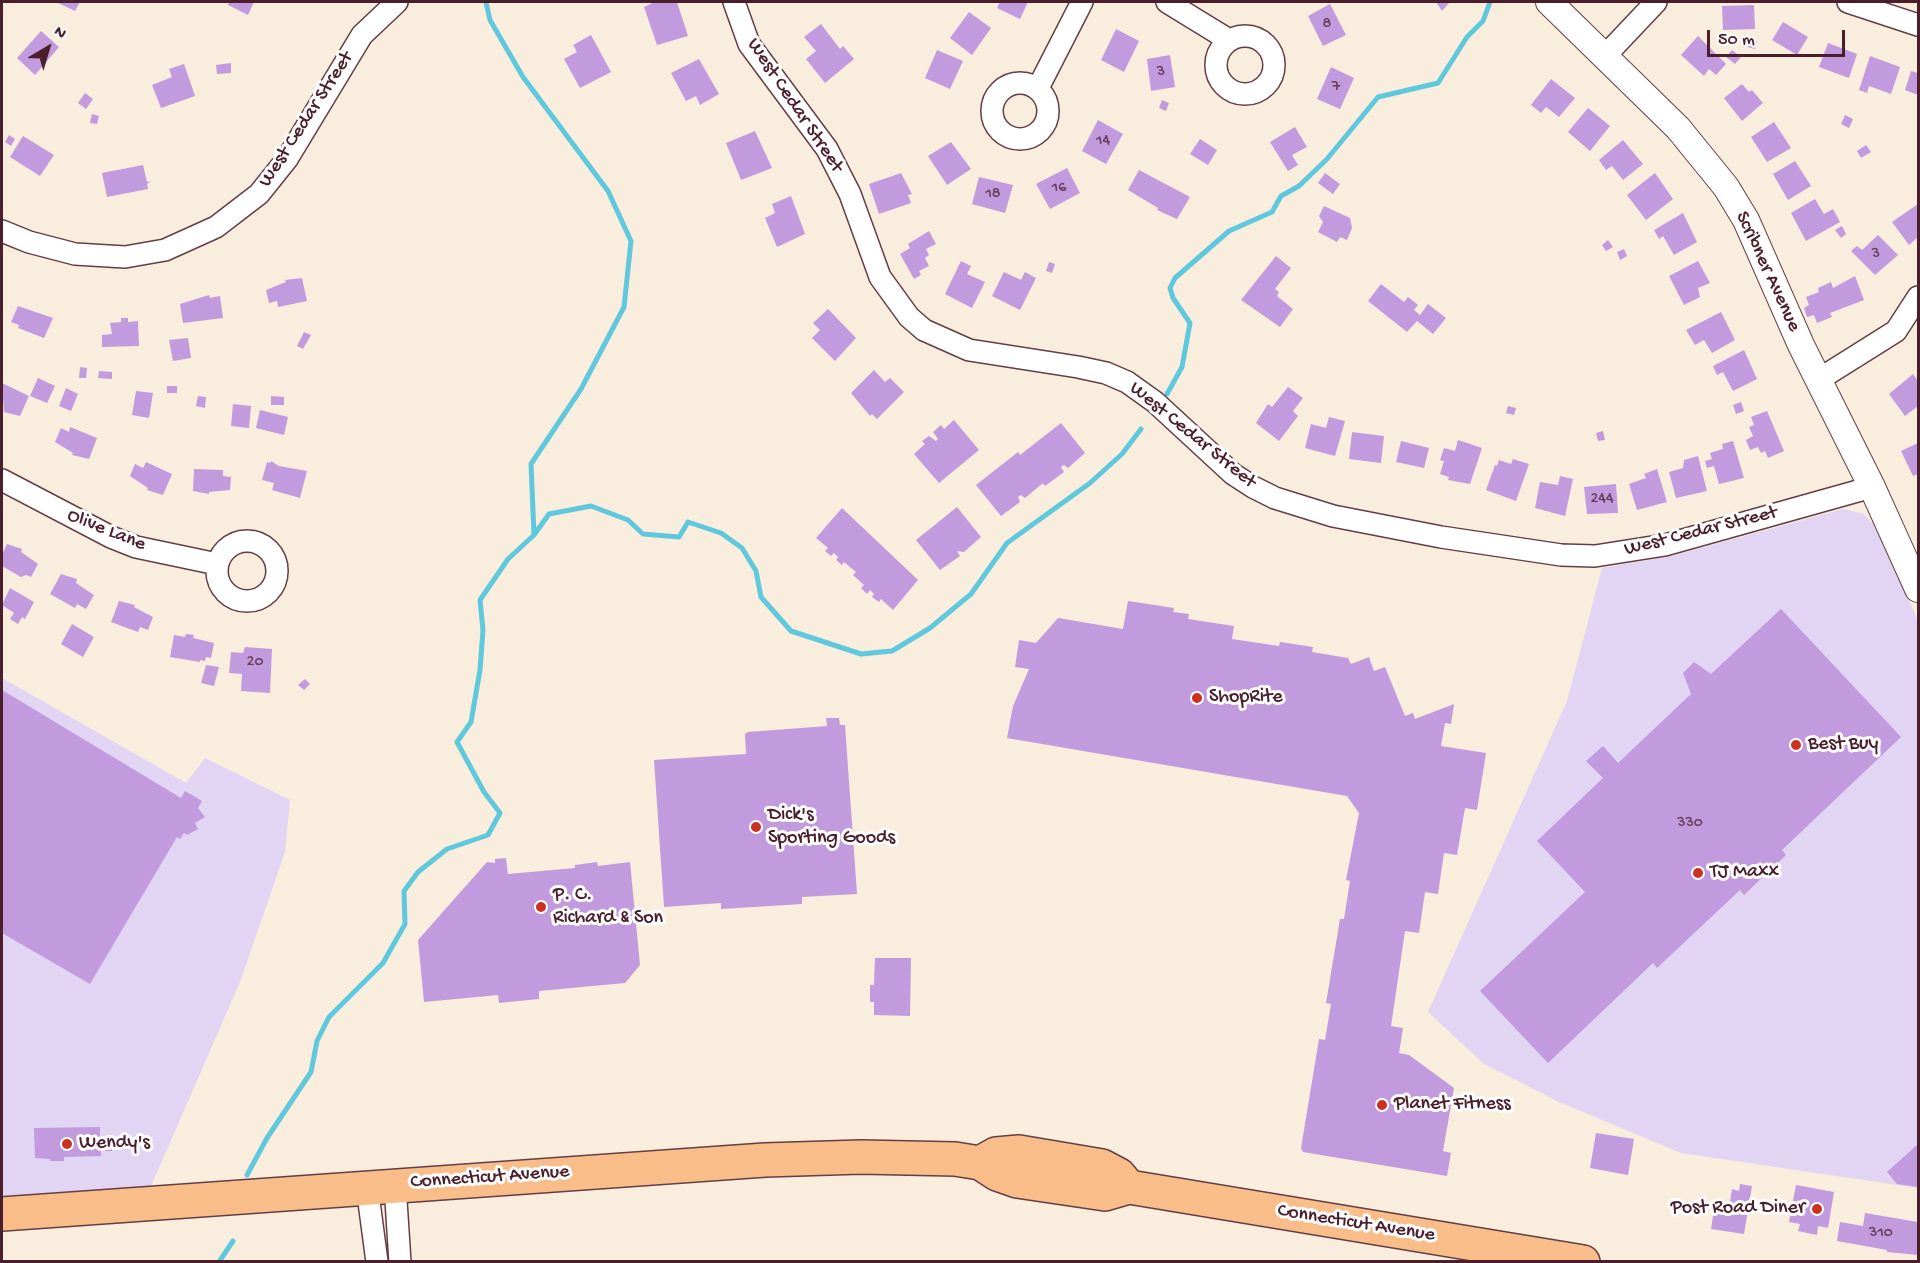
<!DOCTYPE html>
<style>
body{margin:0}
#map{position:relative;width:1920px;height:1263px;overflow:hidden;background:#f9edde;font-family:"Gochi Hand",sans-serif}
canvas{display:block}
.frame{position:absolute;inset:0;border:3px solid #4a1f2b;pointer-events:none}
.north{position:absolute;left:18px;top:18px;width:60px;height:60px;-webkit-text-stroke:4px #fff;paint-order:stroke;rotate:38deg;font-size:16px;font-weight:700;line-height:24px;text-align:center;color:#4a1f2b}
.north::after{content:'';display:block;margin:auto;width:21px;height:27px;background:#4a1f2b;clip-path:polygon(50% 0,100% 100%,50% 72%,0 100%)}
.scale{position:absolute;left:1707px;top:30px;width:138px;height:27px;box-sizing:border-box;border:3px solid #4a1f2b;border-top:0;padding-left:8px;font-size:18px;line-height:21px;white-space:nowrap;color:#4a1f2b;-webkit-text-stroke:4px #fff;paint-order:stroke}
</style>
<div id="map">
<canvas width="1920" height="1263"></canvas>
<div class="frame"></div>
<div class="north">N</div>
<div class="scale">50 m</div>
</div>
<script>
const context = document.querySelector('canvas').getContext('2d');
context.lineJoin = 'round';
function paint(path, color) { context.fillStyle = color; context.fill(path, 'evenodd'); }
const poly = rows => new Path2D(rows.map(r => 'M' + r).join(''));
function stroke(path, color, width, dash) { context.strokeStyle = color; context.lineWidth = width; context.lineCap = dash ? 'butt' : 'round'; context.setLineDash(dash || []); context.stroke(path); }
function drawText(font, color, halo, rows, align = 'center') {
  context.font = font + ' "Gochi Hand",sans-serif'; context.lineWidth = 6; context.setLineDash([]); context.textBaseline = 'middle'; context.strokeStyle = halo; context.fillStyle = color; for (const [text, x, y, turn = 0] of rows) {
    context.save(); context.translate(x, y); context.rotate((+turn || 0) * Math.PI / 180); context.textAlign = isNaN(turn) ? turn : align; if (halo) context.strokeText(text, 0, 0); context.fillText(text, 0, 0); context.restore();
  }
}
const built = poly([
 [1843,509,1864,514,1874,525,1918,620,1918,1188,1681,1153,1559,1102,1484,1064,1428,1012,1567,701,1602,568,1672,556],
 [2,678,186,783,205,758,290,800,285,852,240,982,148,1193,2,1200]
]);
const stream = poly([
 [486,2,490,20,523,77,608,191,631,241,624,307,581,389,531,464,534,534],
 [1167,394,1182,367,1190,323,1173,298,1170,288,1175,278,1229,231,1272,212,1281,196,1299,186,1327,159,1378,97,1438,83,1467,37,1483,21,1490,2],
 [247,1175,267,1138,311,1072,317,1041,329,1017,383,963,405,924,404,891,418,872,447,849,488,835,500,813,484,792,457,742,471,722,480,670,483,630,480,600,508,559,534,535,549,514,591,506,628,520,643,534,679,537,688,522,721,533,742,548,756,571,761,597,791,631,861,654,892,651,930,628,971,594,1007,543,1090,483,1122,454,1141,429],
 [219,1262,233,1241]
]);
const building = poly([
 [56,2,80,2,75,11],
 [229,2,254,2,248,15,228,5],
 [655,2,677,2,688,36,657,45,644,7],
 [1000,2,1028,2,1020,19,997,8],
 [1436,2,1447,2,1449,3,1442,11],
 [1330,4,1346,35,1323,46,1308,16],
 [1754,5,1755,29,1723,30,1722,6],
 [969,12,991,28,972,55,950,38],
 [1783,22,1808,37,1797,55,1772,40],
 [821,24,840,49,843,46,854,59,825,83,806,59,816,51,804,37],
 [1116,29,1139,41,1124,72,1101,60],
 [41,31,59,47,35,75,17,58],
 [591,35,611,72,580,88,564,59,577,52,573,45],
 [1698,36,1726,64,1716,75,1709,69,1704,76,1681,55],
 [1750,40,1757,41,1755,49,1748,47],
 [1828,43,1857,54,1849,78,1819,67],
 [937,50,963,61,950,89,925,78],
 [1732,50,1741,57,1735,64,1726,57],
 [1170,55,1175,87,1151,91,1147,59],
 [1870,56,1900,67,1891,94,1869,86,1867,93,1859,90],
 [699,59,719,94,700,105,696,96,686,101,671,73],
 [231,63,231,73,217,74,216,65],
 [184,64,195,96,161,108,152,85,172,77,169,69],
 [1331,67,1354,78,1340,109,1317,99],
 [1911,71,1918,73,1918,95,1905,90],
 [1551,79,1575,98,1559,117,1546,107,1541,113,1531,105],
 [1742,84,1749,92,1752,90,1763,103,1742,121,1724,98],
 [85,93,93,99,86,109,78,103],
 [1162,100,1169,103,1166,111,1159,108],
 [1588,108,1610,126,1590,151,1568,132],
 [92,114,99,116,97,124,90,123],
 [1845,115,1853,119,1849,128,1841,124],
 [1098,120,1123,134,1106,164,1082,151],
 [1774,122,1791,148,1767,162,1751,137],
 [1295,127,1307,147,1292,155,1298,165,1288,171,1270,142],
 [755,131,772,168,741,180,726,143],
 [9,135,15,139,11,146,5,142],
 [23,136,54,155,40,176,10,157],
 [1200,139,1217,150,1208,165,1190,154],
 [1623,140,1643,164,1623,180,1612,166,1606,170,1599,160],
 [951,142,971,169,947,185,928,156],
 [1866,145,1871,152,1861,158,1857,151],
 [1795,161,1811,186,1788,200,1773,174],
 [143,165,147,182,151,181,147,184,148,189,107,197,102,173],
 [1067,168,1080,193,1050,209,1036,184],
 [1139,170,1190,197,1177,219,1157,210,1158,208,1128,190],
 [901,173,912,194,908,195,911,203,879,214,869,184],
 [1325,173,1340,184,1333,194,1318,183],
 [1655,173,1673,199,1646,220,1627,195],
 [979,177,1013,185,1005,213,972,204],
 [791,196,805,234,777,247,765,218,775,213,772,204],
 [1815,199,1824,214,1833,209,1840,222,1806,241,1791,213],
 [1918,204,1918,237,1909,245,1892,222],
 [1324,206,1350,218,1352,228,1347,240,1340,237,1337,242,1318,232,1323,222,1319,216],
 [1683,213,1697,242,1674,255,1663,236,1659,239,1654,230],
 [1842,226,1846,234,1841,238,1835,230],
 [929,231,936,244,926,249,929,255,925,258,929,266,919,271,921,275,914,279,900,254,910,248,908,244],
 [1878,235,1898,255,1875,275,1851,251,1857,246,1862,250],
 [1608,240,1613,247,1606,251,1602,245],
 [1624,249,1627,256,1620,260,1617,252],
 [1276,256,1291,268,1275,289,1279,292,1277,296,1293,309,1280,327,1241,300],
 [961,261,971,266,967,274,985,282,972,308,945,294],
 [1698,261,1710,283,1698,288,1700,297,1684,305,1669,276],
 [1049,262,1055,264,1052,273,1046,271],
 [1004,272,1021,280,1025,272,1036,278,1020,310,992,296],
 [1855,276,1864,300,1830,313,1832,317,1817,323,1814,315,1807,317,1804,308,1809,305,1806,297,1819,292,1818,288,1831,282,1833,288],
 [302,278,307,301,278,307,277,301,269,303,266,290,286,282,285,280],
 [1381,284,1404,302,1408,297,1418,305,1414,310,1420,315,1428,304,1446,318,1433,334,1417,321,1407,332,1368,301],
 [209,295,210,298,220,296,223,318,183,323,180,304],
 [18,306,53,318,44,338,18,328,19,325,11,322],
 [828,309,856,338,835,361,812,338,820,330,813,323],
 [1721,312,1735,340,1712,353,1704,340,1695,345,1686,330],
 [121,318,128,318,128,322,138,321,139,346,102,347,102,335,112,334,110,323,121,322],
 [304,332,311,335,303,349,297,346],
 [188,338,191,358,173,361,169,340],
 [1744,350,1757,379,1733,391,1723,372,1717,375,1713,366],
 [80,367,87,368,86,378,79,378],
 [874,370,885,382,890,378,904,392,877,419,872,414,870,416,851,393],
 [99,371,112,372,112,379,98,378],
 [1913,374,1918,381,1918,406,1905,416,1889,394],
 [38,378,55,386,47,403,30,396],
 [2,383,29,396,20,416,4,412],
 [167,386,177,386,177,393,167,393],
 [1288,387,1303,398,1293,411,1298,416,1279,441,1256,423,1268,404,1272,407],
 [66,388,78,394,71,411,59,406],
 [136,391,153,393,149,418,132,415],
 [198,396,206,397,205,408,196,406],
 [271,396,284,397,284,405,271,405],
 [1741,402,1744,411,1736,414,1733,405],
 [233,404,251,406,249,428,231,426],
 [1508,406,1516,408,1514,415,1506,413],
 [260,410,288,417,284,435,256,428],
 [1767,411,1784,451,1768,458,1765,451,1761,453,1758,447,1750,450,1746,440,1753,436,1749,427,1754,425,1751,417],
 [1329,417,1345,421,1335,456,1305,448,1311,424,1326,428],
 [954,420,979,450,939,483,914,454,925,444,922,441,929,436,936,441,938,439,933,432,941,425,944,429],
 [1061,423,1085,453,1068,468,1064,465,1061,467,1064,472,1045,486,1043,483,1025,498,1021,495,1018,497,1020,502,1001,516,976,485,1018,452,1020,455],
 [70,427,97,438,89,459,72,455,73,453,55,442,61,428,69,432],
 [1603,431,1605,440,1598,441,1596,433],
 [1352,432,1384,436,1381,463,1349,459],
 [1458,440,1482,448,1470,484,1448,480,1449,477,1440,474,1444,461,1440,460,1444,448,1455,451],
 [1401,441,1429,448,1424,468,1396,462],
 [1733,441,1744,478,1719,484,1714,466,1707,468,1705,461,1712,459,1710,453,1723,449,1722,444],
 [1918,443,1918,474,1913,476,1901,451],
 [1698,456,1707,491,1676,498,1669,472,1683,468,1684,460],
 [1513,459,1529,464,1516,501,1486,490,1495,465,1497,466,1499,460,1511,464],
 [271,461,279,466,307,471,300,498,272,490,274,483,262,480,267,462,271,463],
 [146,462,172,474,163,495,147,490,148,488,130,476,135,464,143,468],
 [194,469,223,470,223,476,231,477,230,490,209,492,209,494,193,491],
 [1657,469,1667,502,1637,510,1629,484,1646,478,1644,474],
 [1560,476,1573,479,1565,516,1535,508,1540,482,1558,485],
 [1616,484,1618,513,1587,514,1584,487],
 [957,507,981,537,964,552,957,551,960,556,940,570,916,540],
 [842,508,918,580,893,610,881,599,879,602,872,597,874,594,870,590,867,594,861,588,864,585,853,575,856,572,844,562,842,565,836,560,838,557,834,553,831,556,825,551,828,548,816,538],
 [7,544,22,549,21,552,38,564,31,577,26,575,21,577,2,566,2,554],
 [61,574,77,579,76,583,94,595,86,609,77,604,75,608,50,594],
 [10,588,34,602,25,619,22,617,18,624,10,619,14,613,2,605],
 [119,601,135,605,134,607,153,617,148,630,140,627,138,632,111,622],
 [1128,601,1174,608,1173,612,1189,614,1188,619,1234,626,1232,639,1279,646,1280,642,1313,647,1312,652,1348,658,1351,664,1369,657,1374,671,1385,667,1405,716,1413,713,1415,719,1454,704,1451,724,1445,723,1441,746,1486,753,1477,810,1465,808,1457,855,1444,853,1438,894,1425,892,1419,933,1405,931,1391,1026,1403,1028,1399,1053,1409,1055,1454,1088,1443,1151,1451,1153,1447,1176,1303,1152,1301,1148,1319,1039,1325,1040,1331,1004,1326,1003,1340,919,1344,919,1350,881,1346,880,1359,813,1347,796,1007,738,1013,706,1029,669,1015,667,1019,640,1036,643,1058,618,1123,629],
 [1781,609,1901,737,1782,850,1786,855,1744,895,1740,890,1657,968,1653,963,1548,1063,1480,991,1585,892,1537,841,1603,778,1586,761,1603,746,1618,763,1691,694,1683,673,1694,662,1711,674],
 [72,624,94,637,83,657,61,644],
 [186,634,194,635,193,638,214,643,211,658,206,657,205,661,200,660,200,662,170,657,174,635,185,637],
 [245,647,272,649,270,693,241,691,242,674,229,673,231,652,243,653],
 [206,665,219,667,214,686,201,683],
 [305,679,310,684,304,690,298,685],
 [2,690,181,798,185,791,202,801,198,808,205,817,195,823,198,829,187,835,184,833,180,839,177,837,90,984,2,933],
 [826,718,839,718,840,725,845,725,857,894,802,897,802,904,721,909,721,903,664,907,654,760,746,754,745,734,748,732,827,726],
 [506,858,508,874,575,868,575,865,597,862,598,866,630,862,640,965,625,983,539,991,539,999,499,1003,498,995,424,1002,418,940,487,862,495,863,495,859],
 [875,958,911,958,910,1016,874,1015,874,1002,870,1002,870,985,874,985],
 [100,1127,100,1144,112,1144,112,1151,101,1151,101,1156,64,1157,64,1161,50,1161,50,1159,35,1158,34,1128],
 [1596,1133,1634,1139,1628,1175,1590,1168],
 [1918,1144,1918,1187,1897,1184,1887,1172],
 [1740,1184,1752,1186,1744,1234,1711,1229,1715,1203,1719,1204,1720,1200,1730,1202,1732,1189,1739,1191],
 [1796,1185,1834,1192,1828,1228,1818,1226,1817,1235,1798,1231,1800,1224,1789,1222],
 [1865,1213,1918,1222,1918,1255,1887,1252,1887,1250,1837,1241,1840,1222,1863,1226]
]);
const minor = poly([
 [734,2,749,44,827,149,850,194,880,277,909,317,924,330,969,350,1078,367,1106,373,1127,382,1155,402,1233,474,1253,487,1275,498,1333,516,1441,537,1561,555,1595,556,1665,545,1872,487],
 [1167,2,1229,40],
 [1848,2,1918,25],
 '1216 65a29 29 0 1 1 58 0a29 29 0 1 1-58 0Z',
 [1604,57,1656,2],
 '992 111a28 28 0 1 1 56 0a28 28 0 1 1-56 0Z',
 [1038,88,1082,2],
 [2,231,29,242,75,254,125,257,165,250,216,227,259,194,287,159,362,35,397,2],
 [1818,380,1896,331,1918,297],
 [2,480,111,537,136,547,217,564],
 '217 571a30 30 0 1 1 60 0a30 30 0 1 1-60 0Z',
 [395,1185,400,1262],
 [367,1187,377,1262]
]);
const tertiary = poly([
 [1549,2,1678,128,1726,187,1746,220,1801,345,1872,487,1918,589]
]);
const primary = poly([
 [980,1163,996,1154,1019,1152,1102,1166,1119,1175,1129,1187],
 [2,1214,765,1160,861,1157,955,1159,980,1163,997,1174,1017,1181,1105,1194,1129,1187,1583,1262]
]);
const markers = [
 [1197,698,6,"#c8321e"],
 [1796,745,6,"#c8321e"],
 [756,827,6,"#c8321e"],
 [1698,873,6,"#c8321e"],
 [541,907,6,"#c8321e"],
 [1382,1105,6,"#c8321e"],
 [67,1144,6,"#c8321e"],
 [1817,1209,6,"#c8321e"]
];
const numberNames = [
 ["8",1327,25],
 ["3",1161,73],
 ["7",1336,88],
 ["14",1103,142],
 ["16",1059,189],
 ["18",993,195],
 ["3",1876,255],
 ["244",1602,500],
 ["20",255,663],
 ["330",1690,824],
 ["310",1881,1234]
];
const streetNames = [
 ["West Cedar Street",794,106,56],
 ["West Cedar Street",307,120,-57],
 ["Scribner Avenue",1767,272,65],
 ["West Cedar Street",1192,436,39],
 ["Olive Lane",106,531,22],
 ["West Cedar Street",1701,532,-14],
 ["Connecticut Avenue",490,1178,-4],
 ["Connecticut Avenue",1356,1224,9]
];
const poiNames = [
 ["ShopRite",1209,698],
 ["Best Buy",1808,745],
 ["Dick's",768,816],
 ["Sporting Goods",768,839],
 ["TJ Maxx",1710,873],
 ["P. C.",553,896],
 ["Richard & Son",553,919],
 ["Planet Fitness",1394,1105],
 ["Wendy's",79,1144],
 ["Post Road Diner",1805,1209,"right"]
];
paint(built, '#e2d4f3');
stroke(stream, '#60c8dd', 5);
paint(building, '#c29ade');
stroke(minor, '#643e46', 24);
stroke(tertiary, '#643e46', 28);
stroke(primary, '#643e46', 36);
stroke(minor, '#fff', 21);
stroke(tertiary, '#fff', 26);
stroke(primary, '#f8bd89', 33);
for (const [x, y, r, color] of markers) { const dot = new Path2D(); dot.arc(x, y, r, 0, 2 * Math.PI); context.fillStyle = color; context.fill(dot); stroke(dot, '#fff', 2); }
drawText('16px', '#683e58', null, numberNames);
drawText('20px', '#4a1f2b', '#fff', streetNames);
drawText('20px', '#4a1f2b', '#fff', poiNames, 'left');
</script>
